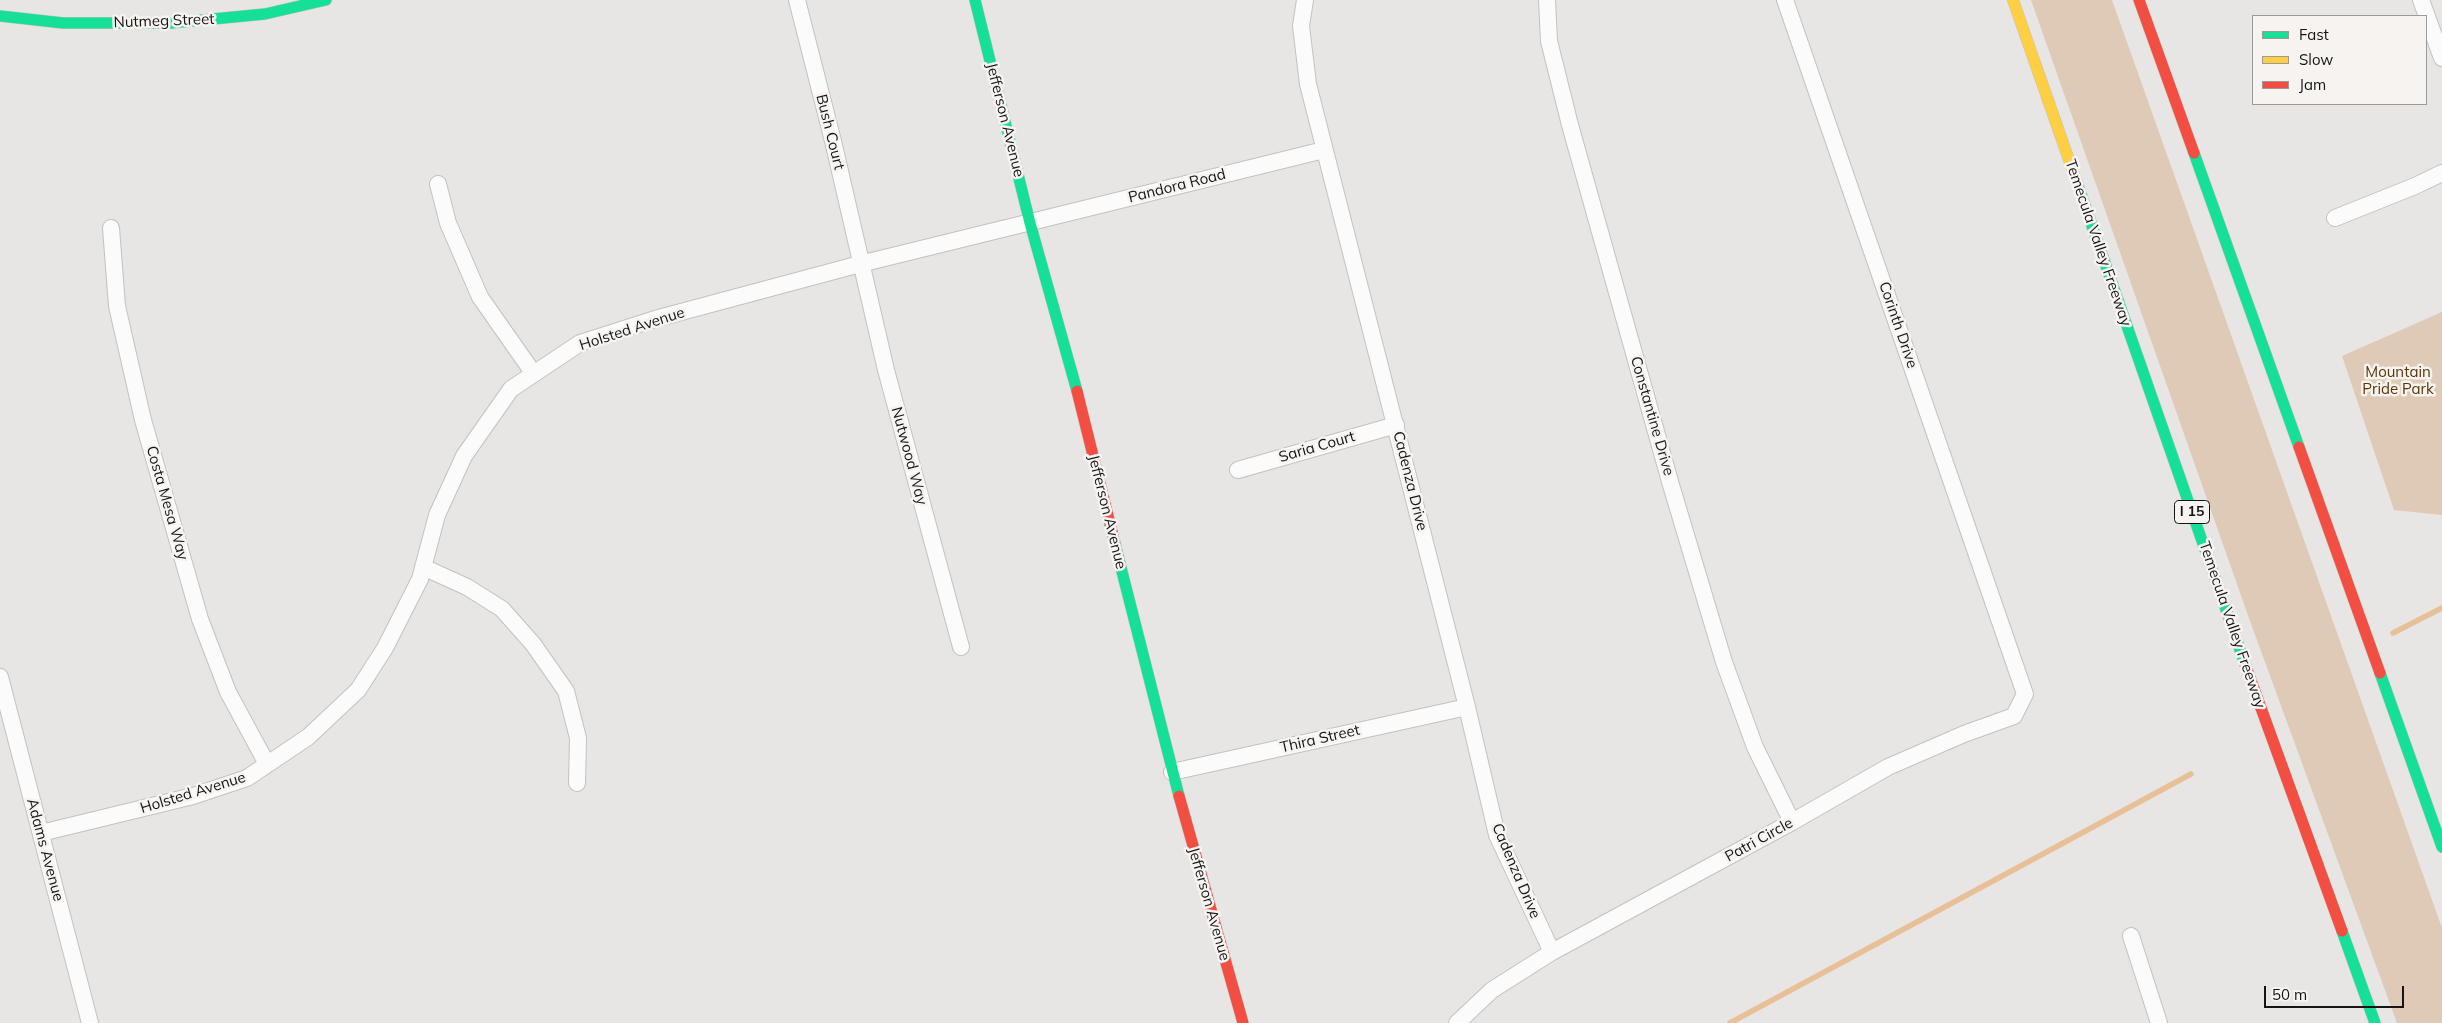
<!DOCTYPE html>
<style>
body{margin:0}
#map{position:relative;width:2442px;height:1023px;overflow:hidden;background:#e7e6e4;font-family:Mulish,sans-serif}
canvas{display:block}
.legend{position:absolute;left:2252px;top:15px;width:175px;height:90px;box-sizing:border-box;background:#f6f3f0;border:1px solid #9c9a98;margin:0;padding:6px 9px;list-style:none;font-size:15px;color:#161515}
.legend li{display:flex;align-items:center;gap:10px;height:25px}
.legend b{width:25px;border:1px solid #9c9a98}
.scale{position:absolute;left:2264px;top:986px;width:140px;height:22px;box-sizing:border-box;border:2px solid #161515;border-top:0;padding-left:6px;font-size:15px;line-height:18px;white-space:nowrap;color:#161515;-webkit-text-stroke:4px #f6f3f0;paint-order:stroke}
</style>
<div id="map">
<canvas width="2442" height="1023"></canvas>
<ul class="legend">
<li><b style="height:6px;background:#16e098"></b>Fast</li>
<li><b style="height:6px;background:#ffcf43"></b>Slow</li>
<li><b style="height:6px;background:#f24e42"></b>Jam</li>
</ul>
<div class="scale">50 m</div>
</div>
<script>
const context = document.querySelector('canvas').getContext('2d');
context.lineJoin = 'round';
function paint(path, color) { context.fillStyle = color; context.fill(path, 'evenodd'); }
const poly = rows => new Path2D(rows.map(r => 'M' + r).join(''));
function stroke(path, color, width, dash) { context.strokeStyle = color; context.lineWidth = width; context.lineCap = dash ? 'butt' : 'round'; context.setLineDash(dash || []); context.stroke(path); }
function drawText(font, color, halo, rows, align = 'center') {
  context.font = font + ' Mulish,sans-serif'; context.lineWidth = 5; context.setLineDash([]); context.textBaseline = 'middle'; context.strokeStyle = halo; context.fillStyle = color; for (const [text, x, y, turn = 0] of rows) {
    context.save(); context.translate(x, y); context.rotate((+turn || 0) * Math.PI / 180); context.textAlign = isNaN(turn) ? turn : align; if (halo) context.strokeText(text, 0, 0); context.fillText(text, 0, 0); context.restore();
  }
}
const green = poly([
 [2031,0,2112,0,2442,928,2442,1023,2397,1023,2250,621],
 [2442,312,2442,515,2394,510,2342,356]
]);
const stream = poly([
 [2393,633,2442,608],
 [1730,1023,2191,774]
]);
const street = poly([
 [797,0,833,141,886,370,961,647],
 [1305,0,1301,26,1308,84,1467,707,1497,835,1552,952],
 [1547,0,1549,41,1570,125,1671,485,1724,662,1755,747,1792,822],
 [2421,0,2442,58],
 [438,184,448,223,480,297,534,374],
 [2335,218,2415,186,2442,173],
 [111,228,117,306,143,420,200,619,228,692,267,764],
 [1238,470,1396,425],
 [423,567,467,587,502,609,533,644,566,691,578,738,577,783],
 [0,677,90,1023],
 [1172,772,1467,707],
 [41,833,193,796,247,778,308,737,358,690,385,648,420,579,437,515,464,456,511,389,580,343,655,319,860,264,1324,150],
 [2131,936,2159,1023],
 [1457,1023,1492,990,1552,952,1792,822,1888,767,1964,734,2014,716,2025,694,1785,0]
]);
const fast = poly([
 [975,0,1030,223,1077,391],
 [0,16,63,23,171,23,265,14,326,0],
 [2194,153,2299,447],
 [2076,180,2245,664],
 [1115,544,1179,796],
 [2380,673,2442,847],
 [2342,931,2375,1023]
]);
const slow = poly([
 [2013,0,2076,180]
]);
const jam = poly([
 [2139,0,2194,153],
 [1077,391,1115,544],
 [2299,447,2380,673],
 [2245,664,2342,931],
 [1179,796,1243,1023]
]);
const shields = [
 [2192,512,35]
];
const shieldNames = [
 ["I 15",2192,512]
];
const streetNames = [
 ["Nutmeg Street",164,21,-2],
 ["Jefferson Avenue",1005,120,76],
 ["Bush Court",830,132,76],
 ["Pandora Road",1177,186,-14],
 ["Temecula Valley Freeway",2098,243,71],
 ["Corinth Drive",1898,325,71],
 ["Holsted Avenue",632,329,-18],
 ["Constantine Drive",1652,416,74],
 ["Saria Court",1317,447,-16],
 ["Nutwood Way",909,456,75],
 ["Cadenza Drive",1410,481,76],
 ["Costa Mesa Way",167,503,74],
 ["Jefferson Avenue",1107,512,76],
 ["Temecula Valley Freeway",2232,625,71],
 ["Thira Street",1320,739,-13],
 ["Holsted Avenue",193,793,-17],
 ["Patri Circle",1759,840,-29],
 ["Adams Avenue",45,850,75],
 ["Cadenza Drive",1516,871,67],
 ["Jefferson Avenue",1209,904,74]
];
const parkNames = [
 ["Mountain",2398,372],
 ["Pride Park",2398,389]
];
paint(green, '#decab6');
stroke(stream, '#e8c097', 5.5);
stroke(street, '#c3c2c1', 18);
stroke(fast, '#c3c2c1', 12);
stroke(slow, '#c3c2c1', 12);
stroke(jam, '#c3c2c1', 12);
stroke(street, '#fbfbfb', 16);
stroke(fast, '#16e098', 11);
stroke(slow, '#ffcf43', 11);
stroke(jam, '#f24e42', 11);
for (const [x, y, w] of shields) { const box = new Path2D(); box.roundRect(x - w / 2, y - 11.5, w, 23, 4); context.fillStyle = '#f6f3f0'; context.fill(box); stroke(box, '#161515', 1); }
drawText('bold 14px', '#161515', null, shieldNames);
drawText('15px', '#161515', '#f6f3f0', streetNames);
drawText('15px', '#5a3505', '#f6f3f0', parkNames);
</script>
